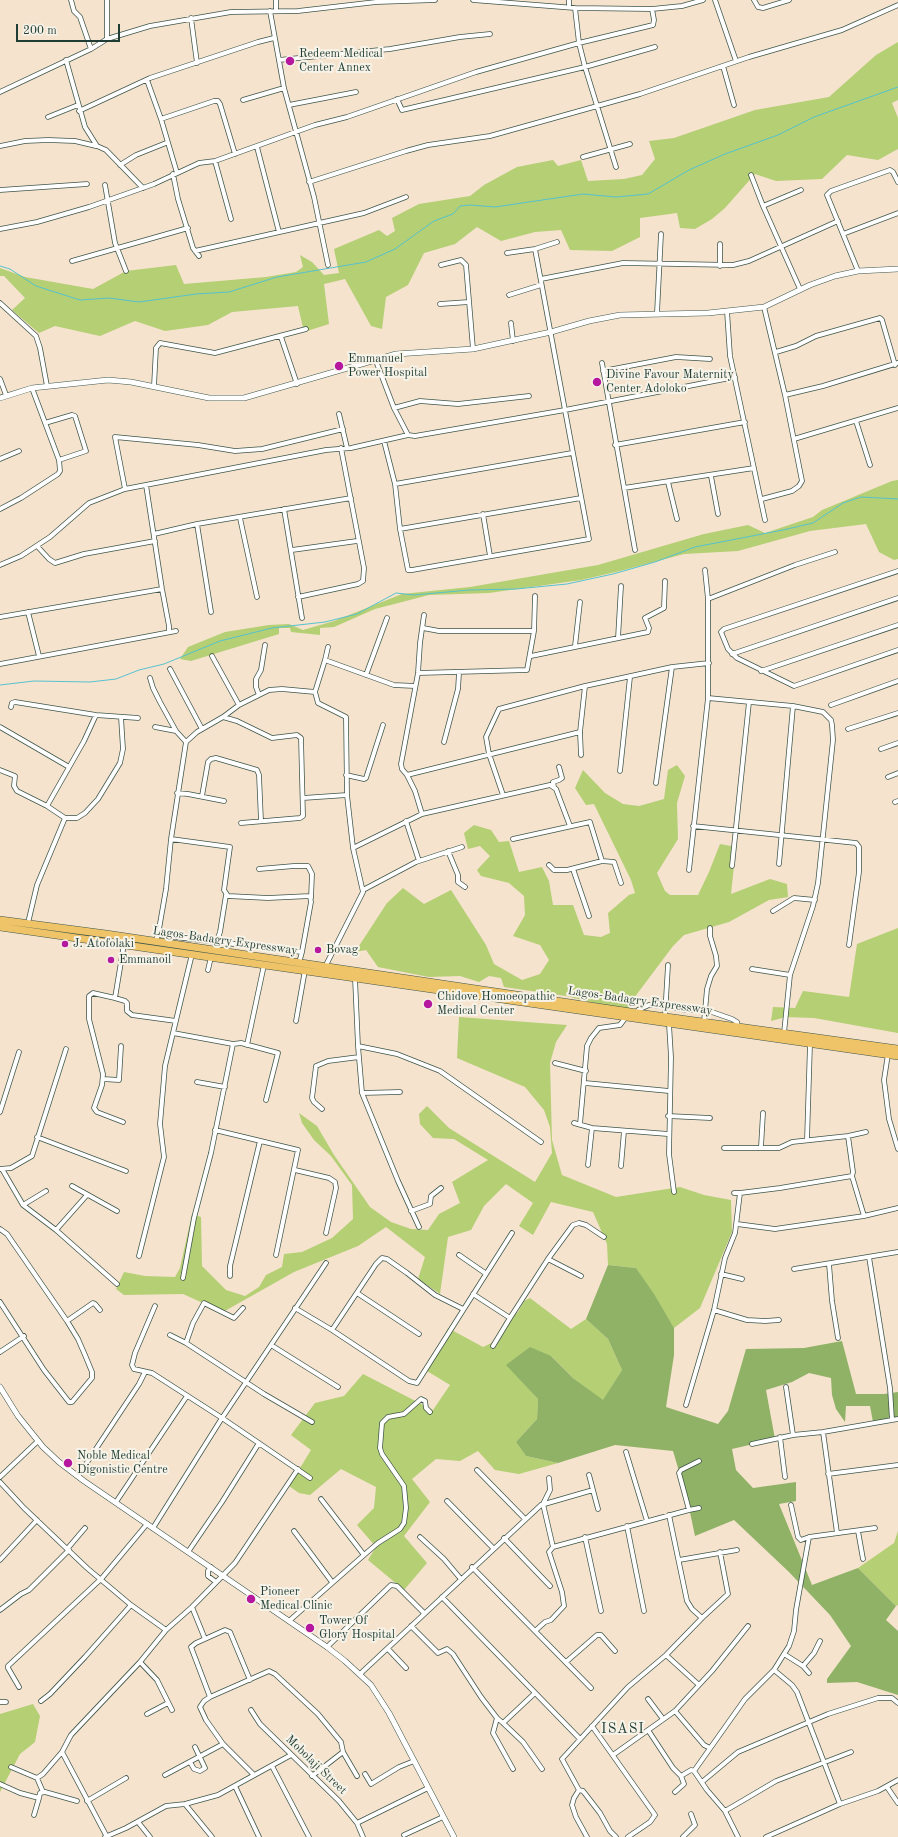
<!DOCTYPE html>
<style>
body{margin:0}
#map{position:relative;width:898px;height:1837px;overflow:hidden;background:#f5e3cd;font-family:"Old Standard TT",serif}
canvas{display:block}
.scale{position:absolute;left:16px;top:24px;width:104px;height:18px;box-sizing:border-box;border:2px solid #1f3d34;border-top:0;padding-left:5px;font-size:12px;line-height:14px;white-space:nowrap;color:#1f3d34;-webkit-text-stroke:3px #f7f3e8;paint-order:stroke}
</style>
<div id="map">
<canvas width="898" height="1837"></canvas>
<div class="scale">200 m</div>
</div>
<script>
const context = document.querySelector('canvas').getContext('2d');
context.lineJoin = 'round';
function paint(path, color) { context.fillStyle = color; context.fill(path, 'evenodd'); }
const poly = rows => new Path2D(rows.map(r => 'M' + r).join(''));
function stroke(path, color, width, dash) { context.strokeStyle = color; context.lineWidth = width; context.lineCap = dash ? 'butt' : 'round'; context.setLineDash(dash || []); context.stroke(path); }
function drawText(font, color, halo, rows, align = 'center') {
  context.font = font + ' "Old Standard TT",serif'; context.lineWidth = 4; context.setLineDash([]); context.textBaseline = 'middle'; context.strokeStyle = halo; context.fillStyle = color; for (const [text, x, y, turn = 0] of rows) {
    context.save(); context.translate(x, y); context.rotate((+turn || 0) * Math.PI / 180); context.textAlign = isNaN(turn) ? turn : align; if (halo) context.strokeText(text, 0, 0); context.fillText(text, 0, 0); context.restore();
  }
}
const green = poly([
 [898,42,898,100,892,103,898,118,898,149,878,160,847,155,822,179,776,181,755,174,725,208,712,219,695,229,680,228,677,213,640,218,640,237,612,251,570,250,561,230,535,232,501,241,477,227,455,244,424,253,408,285,386,297,382,329,371,326,345,279,324,284,329,324,304,332,298,306,232,312,208,325,165,331,135,321,100,336,55,326,39,333,12,310,25,298,4,276,0,276,0,268,25,277,93,289,126,271,176,265,184,284,266,277,296,272,303,267,300,255,312,262,324,275,339,273,334,249,379,230,387,236,395,231,392,218,419,204,470,196,484,185,517,167,553,160,558,166,581,160,588,181,624,179,642,175,655,159,649,141,674,138,755,110,829,97,876,55],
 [898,480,898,559,894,560,879,552,866,524,810,531,738,551,684,554,620,571,581,580,489,593,429,595,375,609,334,627,320,628,320,635,291,632,290,628,279,628,279,634,191,661,180,659,188,647,225,632,269,625,289,624,303,630,334,621,402,594,470,587,598,565,704,534,748,525,765,533,813,517,822,510,892,481],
 [677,765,685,776,677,803,678,839,657,873,665,891,670,895,698,895,709,872,720,844,736,847,731,894,770,879,787,884,788,897,769,900,729,922,684,935,673,946,634,998,630,1012,566,996,504,987,501,978,489,976,479,982,460,976,429,977,378,967,366,950,355,952,387,903,403,888,424,904,451,890,486,945,494,964,522,980,540,974,549,960,540,945,513,936,525,915,524,896,509,883,481,876,477,870,490,856,480,846,468,849,464,833,474,825,491,830,499,842,509,841,519,872,542,867,549,881,553,905,573,905,584,935,601,937,610,933,608,913,629,895,635,893,631,880,594,804,586,805,575,788,583,770,605,793,623,804,639,806,664,799,668,770],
 [898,928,898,1033,814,1018,786,1017,771,1021,773,1007,795,1008,803,991,849,997,857,944],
 [459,1017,567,1025,556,1042,550,1063,552,1140,562,1175,616,1197,680,1187,704,1195,731,1200,732,1232,700,1308,674,1328,636,1268,608,1265,607,1244,593,1212,551,1202,533,1235,519,1226,533,1203,506,1184,484,1206,471,1230,448,1237,440,1294,418,1279,425,1257,386,1227,358,1246,294,1272,223,1312,183,1294,124,1295,116,1289,124,1272,145,1276,175,1277,180,1268,192,1214,201,1217,202,1266,226,1290,245,1296,259,1287,266,1275,282,1267,284,1254,302,1252,332,1238,353,1219,352,1185,331,1156,314,1140,302,1123,299,1113,317,1126,334,1155,370,1207,391,1222,411,1229,428,1230,439,1214,460,1203,452,1182,488,1160,454,1139,433,1138,420,1124,419,1114,427,1106,449,1128,535,1182,552,1153,550,1127,544,1110,525,1087,457,1058],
 [530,1298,571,1329,586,1319,608,1339,622,1370,603,1401,573,1378,551,1356,507,1365,538,1399,537,1419,516,1442,526,1456,558,1463,519,1474,495,1470,478,1451,460,1461,436,1459,412,1479,430,1502,404,1536,427,1563,404,1590,368,1560,376,1547,357,1525,374,1508,376,1487,341,1469,310,1495,299,1493,289,1486,311,1450,291,1435,315,1403,344,1396,363,1374,433,1410,450,1385,427,1371,448,1328,483,1347,498,1340,504,1322,518,1312,524,1301],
 [898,1531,898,1605,896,1606,858,1568,894,1543],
 [33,1704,40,1716,35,1742,20,1754,0,1792,0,1714]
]);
const forest = poly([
 [608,1265,636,1268,654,1294,674,1328,674,1355,666,1407,718,1424,728,1411,746,1349,804,1348,842,1341,856,1394,884,1394,898,1392,898,1417,873,1422,870,1406,846,1406,845,1422,836,1409,832,1395,831,1378,809,1373,792,1382,766,1390,775,1439,732,1449,736,1470,753,1488,796,1482,796,1501,779,1504,812,1585,858,1568,896,1606,886,1620,898,1631,898,1695,857,1682,827,1683,827,1679,851,1646,830,1615,789,1572,734,1520,695,1536,687,1498,673,1451,615,1445,558,1463,526,1456,516,1442,537,1419,538,1399,506,1365,530,1347,551,1356,573,1378,603,1400,622,1370,608,1339,586,1319]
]);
const stream = poly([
 [0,266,10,269,36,286,80,300,109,298,139,302,196,294,229,292,277,277,366,262,395,249,434,221,453,214,460,206,470,205,495,207,583,194,616,197,648,194,689,170,725,154,778,135,814,117,898,87],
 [0,685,34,681,90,682,116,679,139,670,164,664,220,641,272,628,325,622,357,614,396,593,414,595,469,590,516,589,567,584,613,574,655,562,695,547,783,530,813,523,843,503,861,497,898,499]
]);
const minor = poly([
 [71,0,74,11,80,17,91,49],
 [276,0,276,11],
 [473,0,575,8,652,9,682,6,703,0],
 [569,0,569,7],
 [715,0,736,61],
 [754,0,758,7,763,8,789,0],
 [575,8,579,43,585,67,616,167],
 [270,11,284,88,314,197,328,265],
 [191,18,197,63],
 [107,39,107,0],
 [66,60,85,127,97,146,106,150,143,188],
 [279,60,390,49,460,37,490,34],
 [723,66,734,105],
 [147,80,161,119,177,173],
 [0,92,91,49,107,39,150,26,231,12,298,11,376,2,435,0],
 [397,99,402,110,585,67,655,47],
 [243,100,284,88],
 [289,105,356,92],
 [79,111,150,78,258,42,274,38],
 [48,117,78,105],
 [161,119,214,101,218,101,220,104,235,154],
 [0,146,25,141,48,140,75,141,96,146],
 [257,147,279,232],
 [583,157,630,144],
 [215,161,231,219],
 [120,165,136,155,166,143],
 [173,174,178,199,193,248,199,256],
 [751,175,763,206,800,289],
 [309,182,406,151,428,145,490,136,640,94,749,57,842,30,898,5],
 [105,185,115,243,126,271],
 [0,190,87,184],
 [763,206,801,190],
 [0,229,37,222,89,207,154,184,199,163,215,161,315,125,347,117,476,72,579,43,649,26,653,25,654,20,652,9],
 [843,234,898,213],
 [720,244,720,266],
 [195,251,364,213,406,197],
 [507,253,535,249,557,242],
 [72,261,188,228],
 [441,265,461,260,466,265,473,349],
 [858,271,827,195,831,191,890,170,893,172,898,182],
 [541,279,623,263,733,265,749,261,838,221],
 [509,295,541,285],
 [0,303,36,336,40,348,47,386],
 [440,304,469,302],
 [727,311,730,356,765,520],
 [657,313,661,234],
 [511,323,513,341],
 [281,337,297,384],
 [776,352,796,346,816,336,880,318,882,320,895,365],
 [376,361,394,408,408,435],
 [602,363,635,550],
 [603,371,676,357,710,359],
 [0,379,6,395],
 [154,386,156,348,160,343,215,353,306,329],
 [785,395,823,386,898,363],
 [394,408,420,401,458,404,529,396],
 [339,414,347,448],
 [856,421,870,465],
 [45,423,72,415,75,416,86,451,59,460],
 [794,439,898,408],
 [384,441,395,484,400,529,408,570,412,570,589,539,535,249],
 [615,445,745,422],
 [0,459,19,451],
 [711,476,718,514],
 [668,482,677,519],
 [395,484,572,453],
 [146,485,162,589,169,626,169,631],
 [624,488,754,468],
 [125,489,115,437,198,445,235,451,262,449,343,429],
 [762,499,792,491,799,486,802,481,785,395,764,307],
 [0,509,21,498,58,474,60,471,59,460,32,388],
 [284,509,302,618],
 [483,514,490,556],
 [240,518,257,597],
 [197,524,211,612],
 [400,529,581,498],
 [154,534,197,524,351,498],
 [37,546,49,559,55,563,84,554,155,541],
 [292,550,357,541],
 [0,565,21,556,50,537,89,503,125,489,326,450,351,448,408,435,415,436,565,410,735,377],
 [898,571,724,629,721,632,728,649,737,658,794,686,898,650],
 [298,597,358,584,363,581,364,568,341,448],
 [708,599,795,565,835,552],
 [28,612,39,656],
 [0,617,162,589],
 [423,628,439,631,534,631],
 [618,638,621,586],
 [575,646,580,602],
 [732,654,898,598],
 [212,656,239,705],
 [531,656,648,632,649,628,645,618,664,608,665,581],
 [325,660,328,647],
 [0,664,176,631],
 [170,669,202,729],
 [761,671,898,625],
 [418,673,527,670,534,631,535,596],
 [366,675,387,618],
 [150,678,153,688,160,702,176,731,186,742],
 [315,692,325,660,394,685,415,686],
 [259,695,256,687,256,679,261,670,265,645],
 [708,698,793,706,823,712,831,720,832,725,833,740,818,883,813,906,790,975,784,1033],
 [831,705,898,681],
 [11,707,12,703,15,702,96,715,138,718],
 [223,717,237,721,272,738,297,735,301,738,303,816,300,818,241,823],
 [0,727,69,767],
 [155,727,176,731],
 [848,729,898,713],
 [580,732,581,755],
 [444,742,458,689,459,673],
 [881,749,898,743],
 [0,770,15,776,14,786,17,791,47,806,65,818,77,818,85,813,98,799,120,763,123,749,121,717],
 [620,771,630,677],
 [346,775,364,779,366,778,383,725],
 [407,775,580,732,585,686],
 [888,777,898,773],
 [656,783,672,667],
 [554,787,553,782,559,780,562,778,559,767],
 [177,793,188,794,224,801],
 [503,795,489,754,486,737,499,709,585,686,672,667,709,663],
 [202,796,208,762,211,759,216,758,257,770,259,775,261,821],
 [303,798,347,795],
 [895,802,898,801],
 [47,806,84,741,96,715],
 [422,814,415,791,407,775,402,769,401,764,418,673,420,643,424,615],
 [406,821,419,861],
 [693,826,856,843,859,847,859,872,849,945],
 [171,839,230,847,224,890,228,896,268,898,310,896,311,902,302,952,299,963],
 [513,839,590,822,602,861,567,870,554,870,549,865],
 [353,848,422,814,550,785,556,789,570,826],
 [448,851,458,875,458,882,465,887],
 [602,861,614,862,621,883],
 [779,864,793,706],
 [732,866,749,702],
 [259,869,294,866,308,866,312,874,311,898],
 [573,869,589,916],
 [689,870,708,698,708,599,705,570],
 [363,890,416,862,462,847],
 [773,911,794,898,815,900],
 [28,923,37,885,65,818],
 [158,935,302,952],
 [217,941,220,932,226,895],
 [155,942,158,935,166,889,171,839,186,742,197,732,223,717,239,705,269,690,282,689,315,692,318,703,346,717,347,795,353,848,363,892,325,967],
 [752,969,790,975],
 [208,970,211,957],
 [355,978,358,1046,362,1093,398,1181,419,1227],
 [115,998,125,1001,127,1003,127,1011,132,1015,176,1021],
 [637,1013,638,1010,649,1005,666,1006,686,1010,706,1010,732,1019,737,1022,738,1027],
 [665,1016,668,965],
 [296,1021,305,970],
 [704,1022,707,989,711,976,717,966,716,956,710,936,710,928],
 [669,1024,671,1057,669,1154,674,1192],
 [173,1033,233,1044,241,1043,278,1053,266,1100],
 [247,1045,264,965],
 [358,1046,397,1054,440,1071,541,1142],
 [888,1054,884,1080,889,1119,898,1149],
 [555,1063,586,1071],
 [103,1079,119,1080,121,1046],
 [197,1082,225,1087],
 [585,1083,669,1091],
 [362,1093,400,1092],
 [322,1109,314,1102,312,1098,316,1066,328,1061,359,1057],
 [0,1112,19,1052],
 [668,1116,710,1118],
 [123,1122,97,1112,94,1108,102,1085,103,1074,89,1019,89,996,93,993,115,998,124,944],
 [574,1123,592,1128,668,1134],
 [580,1124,587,1046,591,1038,599,1028,620,1025,626,1017],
 [215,1130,298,1150,276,1255],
 [37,1137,126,1171],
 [807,1140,810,1044],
 [761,1147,763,1113],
 [724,1148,779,1148,792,1142,848,1136,866,1132],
 [588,1165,592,1128],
 [621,1166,624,1131],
 [0,1169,11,1168,32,1156,66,1049],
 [2,1169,23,1205,56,1230,117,1284],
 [295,1170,329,1178,335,1182,336,1188,326,1233],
 [852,1176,864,1216],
 [72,1186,117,1211],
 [734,1193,740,1193,780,1188,852,1176,853,1172,848,1136],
 [23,1205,46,1191],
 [411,1211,430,1204,431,1196,441,1188],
 [737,1224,775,1229,864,1216,898,1208],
 [0,1229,7,1234,67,1321,78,1339,85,1355,92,1372,92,1378,72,1402,69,1402,44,1370,0,1302],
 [56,1230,87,1195],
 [459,1255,485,1273],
 [139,1256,164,1157,160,1124,165,1066,192,954],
 [869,1257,890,1388,892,1420],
 [548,1259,581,1276],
 [829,1264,832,1301,838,1338],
 [794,1269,898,1252],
 [721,1274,742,1279],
 [230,1276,230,1266,260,1141],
 [183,1278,194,1218,211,1153,233,1044],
 [357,1293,419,1334],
 [473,1294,510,1318,548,1259,573,1225,579,1223,586,1225,604,1237],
 [155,1306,135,1353,132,1365,134,1369,152,1373,222,1418,310,1478],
 [295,1308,332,1330,409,1381,417,1383,512,1233],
 [714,1310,747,1320,765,1321,779,1320],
 [67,1321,93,1303,95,1304,100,1310],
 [332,1330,376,1264,382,1258,387,1259,407,1273,435,1295,463,1309],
 [170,1335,186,1343,193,1323,204,1303,234,1318,243,1308],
 [186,1343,264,1394,312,1422],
 [271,1345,338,1387],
 [493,1346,510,1318],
 [0,1352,24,1336],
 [786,1387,793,1435],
 [686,1405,714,1310,725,1258,735,1233,740,1193],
 [823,1432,837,1533],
 [780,1437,785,1477],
 [752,1444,793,1435,823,1432,898,1419],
 [626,1452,647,1521],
 [477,1470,525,1519],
 [828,1474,898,1465],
 [589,1475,598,1509],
 [78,1476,139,1384,145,1372],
 [0,1477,38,1441],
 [0,1482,24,1508,87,1568,131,1605,166,1630],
 [447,1501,493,1548],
 [116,1502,187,1396],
 [791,1505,798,1537,801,1540,809,1537],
 [689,1510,699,1508],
 [669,1515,687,1601,692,1609,702,1618],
 [627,1526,644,1611],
 [153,1528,222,1418,326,1263],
 [294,1531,332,1582],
 [858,1531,863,1559],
 [420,1537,444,1559,460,1578],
 [585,1537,601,1611],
 [504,1538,550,1586],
 [553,1547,689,1510,679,1473,681,1470,699,1461],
 [188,1552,222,1502,259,1443],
 [364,1555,378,1543,400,1529,404,1523,406,1508,404,1486,382,1454,380,1448,382,1423,388,1417,404,1414,421,1399,425,1401,426,1408,430,1412],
 [0,1560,37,1520],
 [679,1560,737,1550],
 [211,1567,208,1571,208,1576,216,1582],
 [472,1567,591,1688],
 [442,1597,580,1739],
 [192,1607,205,1639],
 [0,1610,21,1594,29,1590,69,1550,68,1548,85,1528],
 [289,1621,364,1555,321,1499],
 [411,1626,438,1653,447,1649,453,1654,481,1697,497,1718,493,1733,513,1769],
 [535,1631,545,1622,551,1620,564,1606,562,1592,549,1552,553,1547,543,1504,550,1490,549,1478],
 [327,1647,391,1585,397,1586,424,1613],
 [388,1649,406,1668],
 [784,1654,803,1666,809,1673],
 [140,1662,157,1680,172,1710],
 [566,1662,597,1635,601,1635,615,1651],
 [803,1666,814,1653,820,1641],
 [774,1670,792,1685,797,1692,840,1804],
 [360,1674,541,1505,593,1490],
 [699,1685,666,1655,702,1618,728,1594,720,1552],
 [19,1687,8,1668,8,1666,102,1578,147,1524],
 [210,1697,191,1647,196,1643,225,1630,230,1632,250,1680],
 [648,1699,663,1719],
 [41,1701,50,1694,85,1657,131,1605],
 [0,1702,6,1702],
 [251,1710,260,1724,339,1801,357,1823,363,1837],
 [675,1711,704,1745,710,1748],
 [147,1714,168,1703],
 [497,1718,503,1723,535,1693],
 [503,1723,523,1742,542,1769],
 [592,1726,655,1815,650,1822,628,1837],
 [648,1730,673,1768,681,1776,684,1784,675,1792],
 [62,1752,107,1837],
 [613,1755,675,1711,712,1671,748,1626],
 [190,1762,194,1769,200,1771,205,1768,195,1747],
 [272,1766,309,1837],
 [11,1767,37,1778],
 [365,1774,371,1784,399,1767,414,1761],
 [165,1775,223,1744],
 [254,1775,223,1744,206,1720,200,1707,204,1701,210,1697,269,1671,275,1674,318,1714,341,1742,343,1752,357,1776],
 [312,1776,343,1752],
 [681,1776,691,1770,694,1771],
 [37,1778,43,1774,62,1752,71,1735,140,1662,166,1630,192,1607,235,1563,298,1469],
 [37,1778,43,1792],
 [702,1782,738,1752,828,1714,878,1698,892,1698,898,1703],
 [0,1784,20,1793,39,1798,40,1793,45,1792,77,1801],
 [235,1786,259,1837],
 [887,1787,898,1803],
 [579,1790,574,1798,572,1805,576,1817,587,1837],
 [87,1801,126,1778],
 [185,1804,212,1837],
 [725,1811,776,1781,851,1752],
 [34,1815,39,1798],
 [138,1822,150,1837],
 [357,1823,428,1788],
 [404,1835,443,1817],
 [105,1837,126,1828,166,1806,185,1804,218,1795,291,1755],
 [616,1837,610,1831,600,1813,583,1791,579,1790,562,1759,628,1687,666,1655],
 [683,1837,695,1825,691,1814],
 [738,1837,725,1811,707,1790,694,1771,745,1699,774,1670,789,1646,794,1631,796,1610,809,1537,875,1528],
 [766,1837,840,1804,878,1791,898,1780]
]);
const tertiary = poly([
 [0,398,32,388,108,380,131,382,209,398,244,398,396,354,473,349,551,332,589,321,620,315,708,313,764,307,810,285,835,276,858,271,898,269],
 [0,1387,18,1416,43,1447,59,1462,84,1481,327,1647,345,1661,371,1685,389,1713,454,1837]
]);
const trunk = poly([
 [0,920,106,934,637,1013,898,1049],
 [0,927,898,1056]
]);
const markers = [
 [290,61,5,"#b5179e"],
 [339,366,5,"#b5179e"],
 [597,382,5,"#b5179e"],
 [65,944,4,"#b5179e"],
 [318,950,4,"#b5179e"],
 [111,960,4,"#b5179e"],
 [428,1004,5,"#b5179e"],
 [68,1463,5,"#b5179e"],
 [251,1599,5,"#b5179e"],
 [310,1628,5,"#b5179e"]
];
const poiNames = [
 ["Redeem Medical",299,54],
 ["Center Annex",299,68],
 ["Emmanuel",348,359],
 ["Power Hospital",348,373],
 ["Divine Favour Maternity",606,375],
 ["Center Adoloko",606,389],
 ["J. Atofolaki",73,944],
 ["Bovag",326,950],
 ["Emmanoil",119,960],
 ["Chidove Homoeopathic",437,997],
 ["Medical Center",437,1011],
 ["Noble Medical",77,1456],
 ["Digonistic Centre",77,1470],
 ["Pioneer",260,1592],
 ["Medical Clinic",260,1606],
 ["Tower Of",319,1621],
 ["Glory Hospital",319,1635]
];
const streetNames = [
 ["Lagos-Badagry Expressway",225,941,8],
 ["Lagos-Badagry Expressway",640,1001,8],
 ["Mobolaji Street",316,1765,44]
];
const quarterNames = [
 ["ISASI",623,1729]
];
paint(green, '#b4cf74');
paint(forest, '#8fb266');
stroke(stream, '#56c2ce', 1);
stroke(minor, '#3f564b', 5.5);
stroke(tertiary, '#3f564b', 6);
stroke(trunk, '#3f564b', 8);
stroke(minor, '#fff', 4);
stroke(tertiary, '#fff', 5);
stroke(trunk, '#efc469', 7);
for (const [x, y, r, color] of markers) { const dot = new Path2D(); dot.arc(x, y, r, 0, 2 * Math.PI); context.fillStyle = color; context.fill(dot); stroke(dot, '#f7f3e8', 1.5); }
drawText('12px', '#1f3d34', '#f7f3e8', poiNames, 'left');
drawText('12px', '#1f3d34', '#f7f3e8', streetNames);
context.letterSpacing = '1px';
drawText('14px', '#1f3d34', '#f7f3e8', quarterNames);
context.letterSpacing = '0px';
</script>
